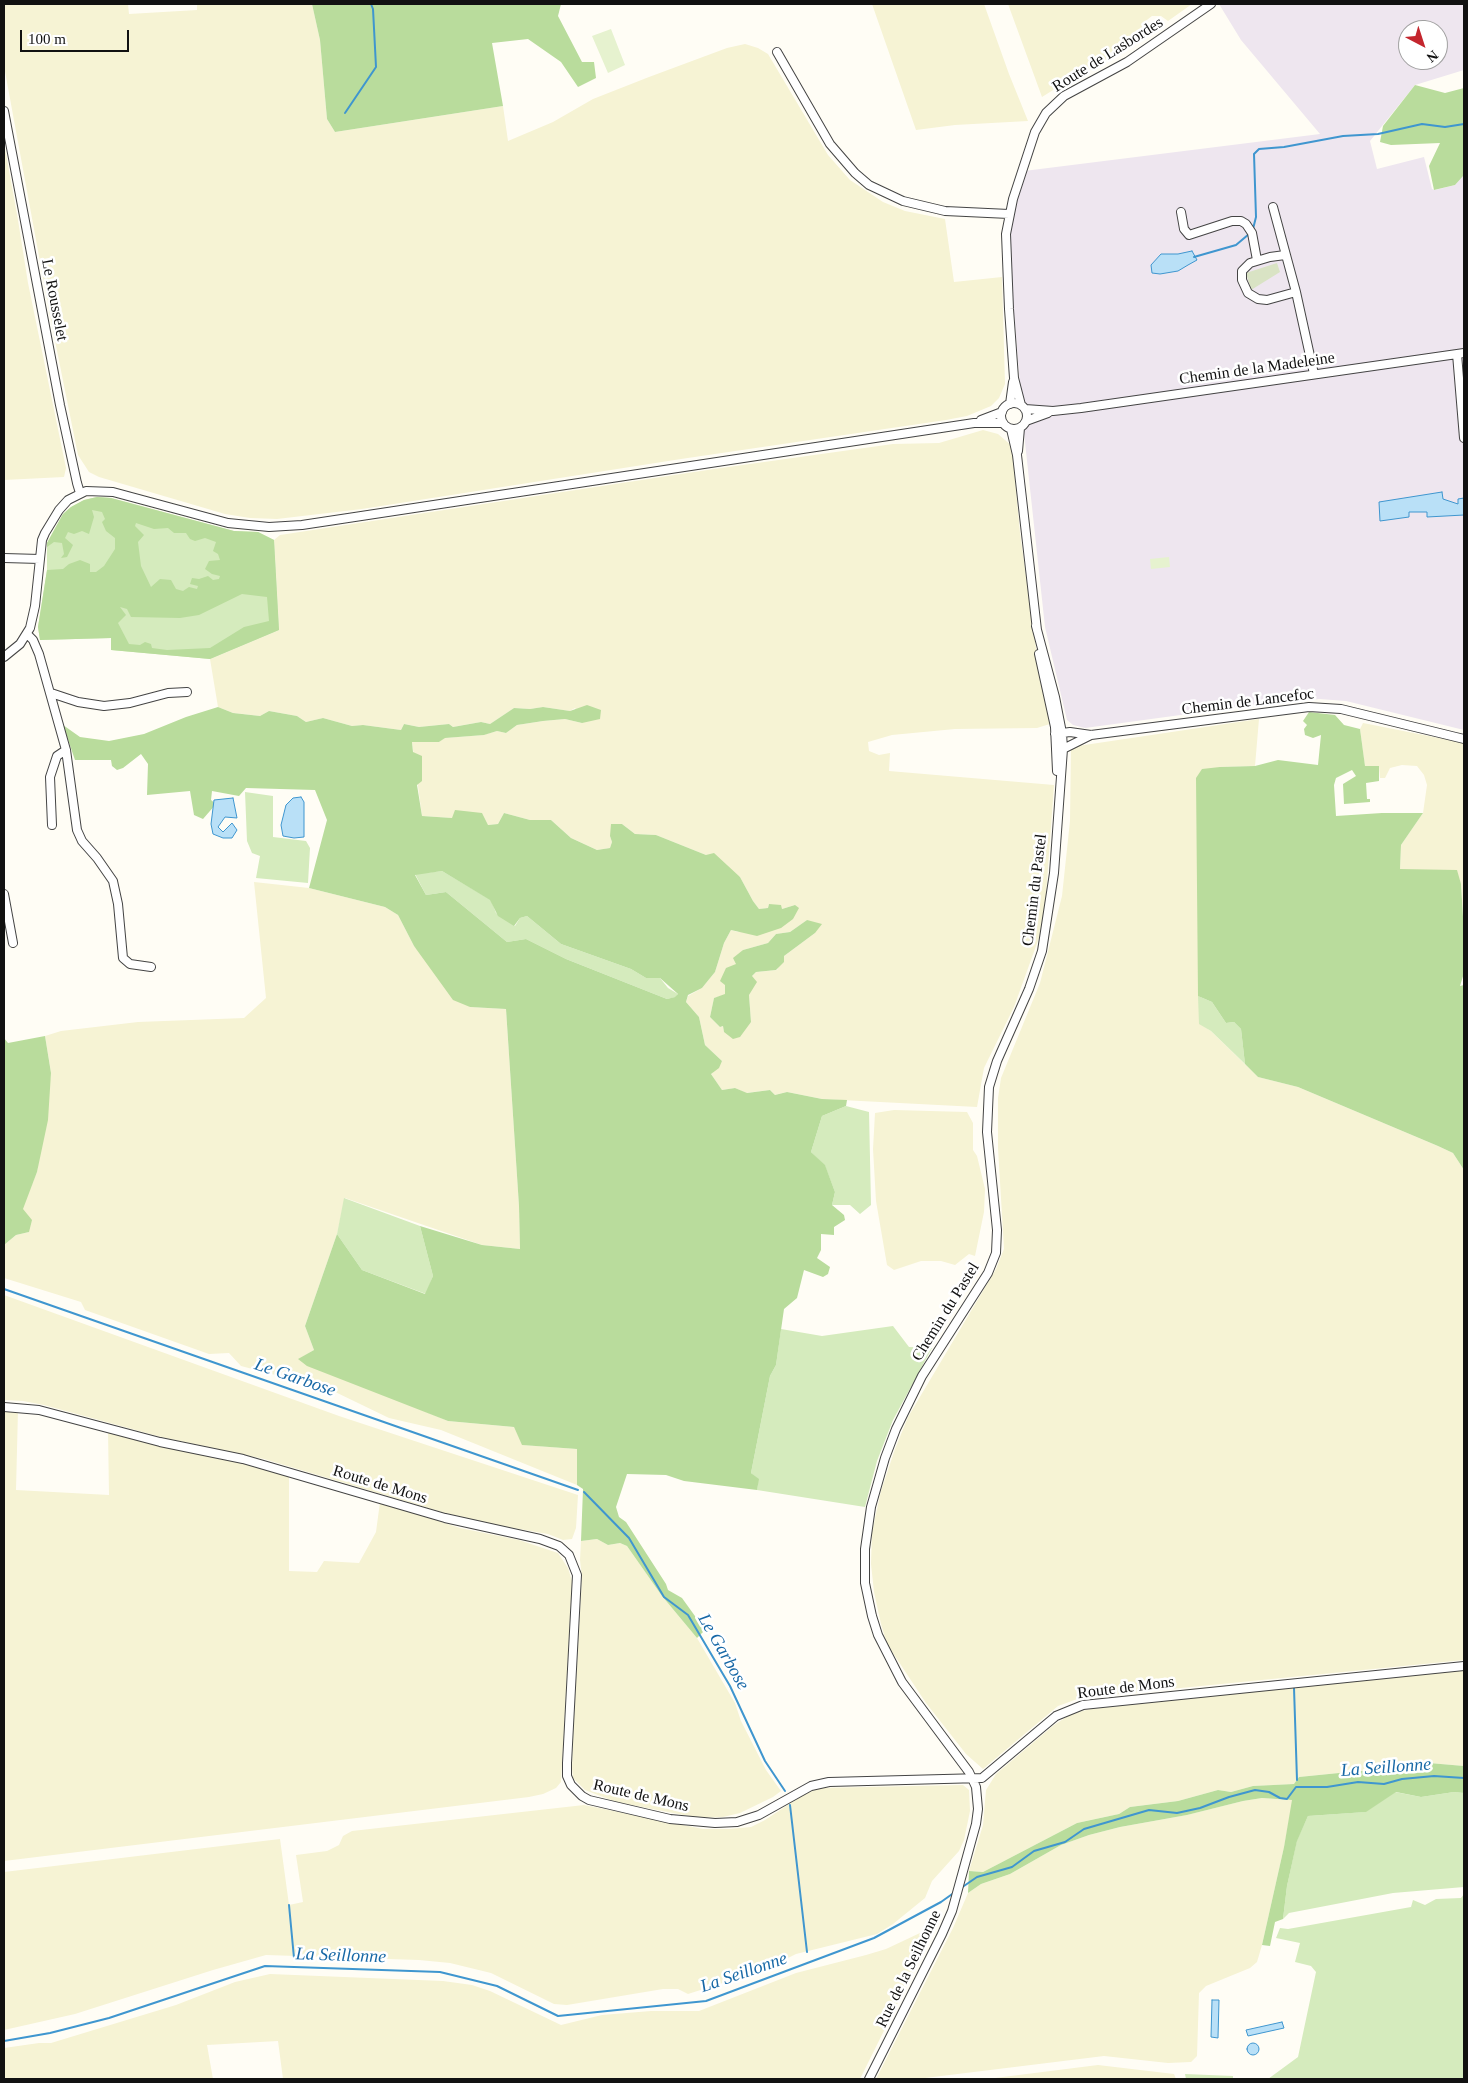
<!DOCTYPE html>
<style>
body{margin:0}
#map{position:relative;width:1468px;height:2083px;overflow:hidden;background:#fffdf5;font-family:"Times New Roman",serif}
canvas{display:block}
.frame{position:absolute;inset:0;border:5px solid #111;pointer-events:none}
.north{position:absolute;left:1398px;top:20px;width:50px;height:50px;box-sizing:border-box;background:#fff;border:1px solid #a0a0a0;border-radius:50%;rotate:140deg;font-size:14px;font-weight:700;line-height:20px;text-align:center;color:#111}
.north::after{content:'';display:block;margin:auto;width:18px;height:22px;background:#c4262e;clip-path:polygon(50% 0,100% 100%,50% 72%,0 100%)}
.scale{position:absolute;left:20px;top:30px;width:109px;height:22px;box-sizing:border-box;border:2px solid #111;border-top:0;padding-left:6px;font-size:15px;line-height:18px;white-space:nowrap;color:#111;-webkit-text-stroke:4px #fff;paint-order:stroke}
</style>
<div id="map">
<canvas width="1468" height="2083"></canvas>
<div class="frame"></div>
<div class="north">N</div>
<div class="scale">100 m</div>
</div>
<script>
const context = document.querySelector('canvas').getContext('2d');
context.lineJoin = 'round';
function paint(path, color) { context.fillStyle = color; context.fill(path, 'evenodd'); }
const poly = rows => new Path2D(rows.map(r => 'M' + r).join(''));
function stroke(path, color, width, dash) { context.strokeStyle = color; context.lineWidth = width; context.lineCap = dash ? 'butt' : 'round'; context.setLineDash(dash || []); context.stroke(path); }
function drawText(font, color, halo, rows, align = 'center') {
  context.font = font + ' "Times New Roman",serif'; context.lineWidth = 5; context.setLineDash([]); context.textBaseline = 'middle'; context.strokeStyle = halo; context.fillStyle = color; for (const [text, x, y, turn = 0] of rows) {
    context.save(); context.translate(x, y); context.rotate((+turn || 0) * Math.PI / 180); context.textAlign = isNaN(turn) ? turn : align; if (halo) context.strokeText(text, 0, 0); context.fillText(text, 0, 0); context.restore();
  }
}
const industrial = poly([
 [1219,4,1464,4,1464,70,1415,85,1370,141,1377,169,1424,157,1432,189,1435,190,1455,185,1464,175,1464,730,1346,701,1319,699,1254,705,1085,728,1073,725,1067,720,1045,627,1024,433,1011,277,1010,235,1014,207,1024,171,1320,134,1241,40],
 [1408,30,1438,30,1438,60,1408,60]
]);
const farmland = poly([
 [4,4,128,4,129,14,197,10,197,4,312,4,320,40,327,119,335,132,503,106,508,141,553,122,593,99,649,77,727,48,745,44,758,48,768,54,828,155,850,180,883,202,905,211,945,219,954,282,1002,277,1005,384,999,398,991,406,967,416,946,420,681,459,362,509,277,519,250,518,225,514,99,477,89,472,78,455,50,316,4,66],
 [872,4,984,4,1009,74,1028,121,955,125,916,130],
 [1008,4,1192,4,1168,21,1161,16,1152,16,1143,23,1141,32,1143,38,1128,49,1069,80,1042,97],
 [4,143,18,220,28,283,66,468,64,477,4,480],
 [983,430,998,434,1012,446,1020,533,1037,655,1053,723,1037,728,955,729,892,735,868,742,869,751,879,755,890,753,889,771,1054,785,1046,895,1040,935,1014,1007,984,1068,977,1107,822,1099,787,1092,775,1095,770,1090,746,1093,735,1088,722,1090,711,1074,722,1061,705,1045,699,1017,686,1002,688,996,702,988,715,972,724,943,731,930,738,932,795,905,782,909,769,904,768,908,759,909,753,901,740,877,706,855,656,835,635,834,622,824,610,836,612,842,610,848,597,850,571,838,551,820,530,820,504,813,498,824,487,825,452,818,422,816,412,742,439,742,444,738,483,735,497,731,506,733,517,725,543,721,565,719,582,723,575,708,570,711,543,707,530,709,514,708,490,724,481,722,453,727,449,724,419,727,404,724,401,730,363,725,352,726,323,718,306,722,297,716,269,711,260,716,233,713,218,707,210,659,279,630,274,540,280,535,714,469,893,444,939,443],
 [807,920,815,933,784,956,777,970,756,972,752,976,749,995,751,1022,724,1032,723,1026,720,1027,710,1017,714,998,725,995,725,985,743,950,768,943,776,934,790,932],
 [1259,719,1255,766,1220,767,1199,1023,1211,1031,1258,1077,1298,1087,1438,1146,1453,1153,1464,1170,1464,1660,1080,1698,1058,1706,983,1769,966,1754,926,1703,887,1644,881,1624,874,1592,871,1564,872,1532,881,1491,895,1449,908,1417,996,1269,1004,1249,998,1148,998,1098,1001,1078,1040,983,1062,896,1070,821,1071,747],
 [1363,723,1464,743,1464,933,1461,884,1400,869,1401,845,1423,813,1427,785,1424,775,1417,766,1402,765,1390,768,1385,778,1380,778,1379,766,1365,767,1360,729],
 [254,882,309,888,385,907,398,915,414,946,470,1007,506,1009,519,1206,520,1249,482,1245,345,1198,337,1234,305,1326,314,1350,299,1359,448,1421,514,1427,523,1445,577,1449,577,1485,441,1430,389,1418,329,1389,241,1366,229,1353,209,1354,85,1310,81,1302,4,1278,4,1245,16,1235,29,1232,22,1209,37,1172,51,1073,45,1036,61,1031,138,1022,244,1018,266,998],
 [894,1110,967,1112,973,1123,973,1150,977,1156,985,1189,984,1212,975,1256,969,1254,955,1265,941,1261,921,1261,894,1270,887,1265,876,1201,873,1149,875,1113],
 [4,1295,339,1416,578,1495,576,1528,572,1539,563,1540,548,1534,496,1525,445,1513,264,1459,161,1437,44,1405,23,1401,4,1400],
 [4,1410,18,1410,16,1490,109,1495,108,1430,158,1446,237,1461,289,1475,289,1571,317,1572,324,1561,359,1563,376,1532,380,1502,460,1528,519,1540,558,1553,568,1568,572,1581,561,1782,556,1788,543,1794,529,1797,4,1861],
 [597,1539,608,1545,620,1543,627,1546,662,1596,697,1638,735,1703,741,1721,766,1770,781,1791,773,1797,740,1813,723,1817,699,1818,616,1802,585,1790,573,1778,572,1768,574,1717,582,1578,580,1560,581,1541],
 [1464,1670,1464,1766,1429,1763,1388,1772,1359,1771,1299,1777,1295,1784,1253,1786,1231,1792,1218,1790,1178,1801,1130,1807,1119,1814,1077,1823,983,1872,969,1871,983,1825,986,1790,996,1774,1054,1725,1071,1714,1090,1709],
 [963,1785,969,1790,970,1811,964,1840,959,1851,932,1881,925,1898,893,1924,877,1934,796,1954,766,1969,688,1994,678,1989,663,1989,567,2005,554,2004,491,1973,450,1963,419,1960,266,1955,213,1970,75,2014,4,2030,4,1872,280,1839,289,1905,303,1902,296,1855,327,1851,339,1845,343,1836,352,1831,584,1805,703,1829,729,1829,751,1827,765,1820,803,1795,819,1788],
 [1262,1798,1293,1800,1284,1847,1262,1945,1257,1962,1250,1968,1206,1986,1199,1993,1197,2056,1191,2062,1168,2063,1104,2056,917,2079,876,2079,953,1928,968,1893,981,1884,1010,1874,1061,1845,1089,1835,1120,1827,1187,1815,1243,1801],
 [920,1933,927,1939,920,1958,861,2077,859,2079,283,2079,278,2041,207,2045,213,2079,4,2079,4,2048,39,2043,51,2043,176,2005,235,1982,270,1974,443,1981,472,1985,490,1991,561,2025,602,2015,651,2011,699,2011,796,1973,866,1955,886,1949],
 [1098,2065,1174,2074,1176,2079,987,2079]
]);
const green = poly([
 [97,497,111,498,234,531,258,532,274,540,279,630,210,659,111,650,112,638,40,640,38,627,47,570,47,543,63,514,71,507,84,500],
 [245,792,273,796,273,837,306,841,310,848,308,883,256,878,260,856,252,853,247,841],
 [442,871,491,900,496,913,515,926,520,918,527,916,561,944,631,969,646,978,660,978,668,988,678,994,676,997,667,999,566,959,526,939,507,942,446,892,426,895,415,874],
 [1198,996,1212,1002,1226,1023,1234,1022,1241,1029,1245,1064,1211,1031,1199,1024],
 [846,1106,869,1112,871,1205,860,1214,850,1205,832,1205,835,1192,825,1166,811,1152,822,1116],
 [344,1198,420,1226,433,1276,426,1294,362,1270,337,1234],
 [893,1326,909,1347,932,1348,893,1420,877,1461,865,1507,757,1490,758,1479,751,1473,770,1376,776,1365,781,1329,822,1336],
 [1395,1792,1421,1797,1454,1792,1464,1793,1464,1887,1393,1893,1289,1913,1283,1919,1287,1886,1297,1840,1308,1816,1365,1812],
 [1464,1894,1464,2079,1268,2079,1298,2057,1316,1972,1311,1966,1295,1962,1300,1943,1276,1938,1280,1928,1288,1929,1411,1907,1413,1900,1425,1905,1436,1899,1461,1898],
 [1185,2074,1233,2076,1233,2079,1186,2079]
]);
const forest = poly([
 [312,4,561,4,558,16,582,62,594,62,596,78,578,87,561,62,528,39,492,43,503,106,335,132,327,119,320,40],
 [1415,85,1445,93,1464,88,1464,175,1455,185,1434,190,1429,166,1440,143,1391,145,1380,142,1383,126],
 [97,497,111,498,234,531,258,532,274,540,279,630,210,659,111,650,111,638,40,640,38,627,47,570,63,569,69,564,80,560,90,564,90,572,96,572,104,566,115,549,115,538,106,531,102,522,105,519,102,512,92,510,94,517,89,534,82,531,74,534,68,532,65,538,73,545,67,557,61,558,64,554,62,543,54,542,47,547,47,543,63,514,71,507,84,500],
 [136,523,154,529,168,528,174,533,186,533,190,539,195,541,205,538,216,542,213,551,218,554,220,560,209,561,205,569,212,574,220,576,219,579,213,580,208,576,199,579,192,578,190,584,198,586,197,589,189,587,183,591,176,589,171,580,160,579,151,587,141,566,138,542,144,535,135,526],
 [242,594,267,597,269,621,244,627,210,648,167,650,152,648,151,644,145,642,140,645,129,644,118,623,126,615,120,607,127,609,131,617,180,618,199,615],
 [587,705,601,710,600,719,582,723,565,719,543,721,517,725,506,733,497,731,484,735,445,738,439,742,412,742,413,752,422,756,422,781,417,785,422,816,452,818,455,810,482,813,488,825,498,824,504,813,530,820,551,820,571,838,597,850,610,848,612,842,610,836,611,824,622,824,635,834,656,835,706,855,714,853,740,877,753,901,759,909,768,908,769,904,781,905,782,909,795,905,799,908,793,919,781,928,757,936,731,930,724,943,715,972,702,988,688,995,686,1002,699,1017,705,1045,722,1061,719,1068,711,1074,722,1090,735,1088,747,1093,770,1090,775,1095,787,1092,822,1099,847,1100,846,1106,822,1116,811,1152,825,1165,835,1192,832,1205,844,1215,845,1220,834,1227,834,1235,821,1234,821,1250,817,1258,830,1267,828,1274,823,1277,804,1270,797,1298,784,1309,776,1365,770,1376,751,1473,759,1479,757,1490,684,1481,666,1475,627,1474,616,1507,619,1517,626,1522,666,1584,668,1590,682,1598,705,1630,697,1638,662,1596,627,1546,620,1543,608,1545,597,1539,581,1541,583,1489,577,1485,577,1449,522,1445,514,1427,448,1421,307,1366,298,1359,314,1350,305,1326,337,1234,362,1270,425,1294,433,1276,420,1226,482,1245,520,1249,519,1206,506,1009,470,1007,453,1000,414,946,398,915,385,907,309,888,327,820,315,790,246,788,239,796,212,791,211,800,216,804,203,819,194,815,190,791,147,795,148,764,141,754,123,768,117,770,112,766,111,760,75,760,63,725,80,737,109,741,144,734,186,717,218,707,233,713,260,716,269,711,297,716,306,722,323,718,352,726,363,725,401,730,404,724,419,727,449,724,453,727,481,722,490,724,514,708,530,709,543,707,570,711],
 [442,871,490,900,498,916,514,926,520,918,527,916,561,944,631,969,646,978,660,978,678,994,675,997,667,999,566,959,526,939,507,942,446,892,426,895,415,875],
 [1309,712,1335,715,1344,725,1360,729,1365,766,1379,766,1379,781,1366,783,1367,799,1370,799,1370,802,1344,804,1343,784,1356,776,1352,770,1336,778,1334,785,1336,816,1382,813,1423,813,1401,845,1400,869,1457,870,1461,884,1464,933,1464,973,1460,986,1464,985,1464,1170,1453,1153,1438,1146,1298,1087,1258,1077,1245,1064,1241,1029,1234,1022,1226,1023,1212,1002,1198,996,1196,778,1202,769,1220,767,1255,766,1278,760,1318,765,1321,735,1313,738,1305,735,1304,729,1307,725,1303,721],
 [807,920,822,924,815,933,784,956,784,962,776,970,756,972,752,976,757,982,749,995,751,1022,740,1037,733,1039,724,1032,723,1026,720,1027,710,1017,714,998,725,994,725,985,720,981,726,968,736,964,733,958,743,950,768,943,776,934,790,932],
 [45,1036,51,1073,48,1120,37,1172,23,1209,32,1220,29,1232,16,1235,4,1245,4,1038,8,1043],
 [1429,1763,1464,1766,1464,1793,1454,1792,1421,1797,1396,1792,1366,1812,1308,1816,1297,1841,1287,1886,1283,1919,1275,1922,1270,1946,1262,1945,1284,1847,1292,1800,1262,1798,1243,1801,1187,1815,1120,1827,1089,1835,1061,1845,1010,1874,981,1884,968,1893,969,1871,983,1872,1077,1823,1119,1814,1130,1807,1178,1801,1218,1790,1231,1792,1253,1786,1294,1784,1299,1777,1359,1771,1389,1772]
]);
const cemetery = poly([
 [1277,263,1280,272,1251,290,1246,273]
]);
const pitch = poly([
 [611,29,625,65,608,73,592,36],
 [1169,557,1170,567,1151,569,1150,559]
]);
const water = poly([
 [1192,251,1197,260,1188,265,1178,271,1160,274,1152,273,1151,265,1161,254,1178,254,1192,251],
 [1442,492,1443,499,1458,504,1458,499,1464,498,1464,515,1427,517,1427,512,1409,512,1409,517,1380,521,1379,502,1442,492],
 [301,797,304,802,304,837,294,838,283,836,281,825,286,805,293,798,301,797],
 [233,798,237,818,225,817,218,827,223,832,232,823,237,830,232,838,223,838,213,834,211,824,214,800,233,798],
 [1212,2000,1219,2000,1218,2038,1211,2037,1212,2000],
 [1282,2022,1284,2028,1248,2036,1246,2030,1282,2022],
 '1247 2049a6 6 0 1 1 12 0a6 6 0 1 1-12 0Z'
]);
const stream = poly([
 [345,113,376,67,373,9,371,4],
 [1253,229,1256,217,1254,154,1259,149,1284,147,1343,136,1378,134,1422,124,1445,127,1464,124],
 [1194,257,1236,245,1249,234],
 [4,1289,578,1490],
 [584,1492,629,1538,664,1597,688,1615,730,1686,765,1761,785,1791],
 [1294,1688,1297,1780],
 [790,1805,807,1952],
 [961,1888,977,1877,1012,1867,1034,1851,1065,1842,1084,1829,1149,1810,1177,1813,1200,1808,1229,1797,1255,1790,1269,1792,1280,1798,1287,1799,1296,1787,1327,1787,1358,1782,1384,1784,1402,1779,1434,1776,1464,1778],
 [289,1905,294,1958],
 [4,2041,50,2033,109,2018,265,1966,440,1972,497,1986,558,2016,706,2001,874,1938,941,1902,955,1892]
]);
const minor = poly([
 [777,52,830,144,855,173,869,185,903,201,945,211,1009,214],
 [4,111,60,405,77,483,80,493],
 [1273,207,1296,292,1314,374],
 [1181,212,1184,229,1189,235,1232,221,1241,221,1246,224,1252,233,1257,260],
 [1285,255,1270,257,1250,263,1242,271,1242,280,1248,293,1258,299,1267,300,1296,292],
 [1457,354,1464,438],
 '1001 416a13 13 0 1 1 26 0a13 13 0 1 1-26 0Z',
 [1010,404,1013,382],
 [1021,405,1014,378,1009,309,1006,234,1013,199,1035,132,1046,113,1064,96,1127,62,1211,4],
 [1025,409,1053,411,1081,408,1464,353],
 [981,420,1002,412],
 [1026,421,1048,413],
 [1011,429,1017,455,1037,630],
 [1018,451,1020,428],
 [4,558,40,559],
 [27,634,33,640,39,654,66,750,77,830,82,841,97,858,113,881,118,904,123,958,130,964,151,967],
 [1039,654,1055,727,1057,771],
 [4,657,20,644,30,628,35,606,42,540,45,533,59,510,68,500,86,491,113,492,228,523,269,527,302,525,974,423,1003,423],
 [51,693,78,702,104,706,130,703,168,693,187,692],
 [1055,734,1070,732,1091,735,1309,707,1341,709,1464,739],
 [1059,748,1063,749,1091,735],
 [52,825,50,777,57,756,66,750],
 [4,894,13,943],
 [4,1407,39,1410,160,1442,243,1459,445,1518,540,1539,559,1546,569,1555,577,1575,567,1763,567,1776,571,1785,582,1796,589,1800,670,1819,715,1823,737,1822,759,1815,811,1786,829,1782,982,1778,1056,1716,1083,1705,1464,1666],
 [869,2079,942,1934,952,1911,976,1824,978,1809,976,1787,969,1772,902,1682,878,1635,872,1616,865,1583,865,1549,871,1507,885,1458,896,1429,922,1376,988,1273,996,1253,997,1230,987,1132,989,1087,997,1061,1029,989,1042,951,1054,873,1063,749,1062,733,1055,697,1036,626]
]);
const streetNames = [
 ["Route de Lasbordes",1108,55,-32],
 ["Le Rousselet",54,300,79],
 ["Chemin de la Madeleine",1257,369,-8],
 ["Chemin de Lancefoc",1248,702,-7],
 ["Chemin du Pastel",1035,890,-83],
 ["Chemin du Pastel",946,1312,-58],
 ["Route de Mons",380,1485,17],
 ["Route de Mons",1126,1688,-7],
 ["Route de Mons",641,1796,13],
 ["Rue de la Seilhonne",909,1969,-64]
];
const waterNames = [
 ["Le Garbose",295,1378,19],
 ["Le Garbose",723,1652,60],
 ["La Seillonne",1386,1768,-4],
 ["La Seillonne",341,1956,2],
 ["La Seillonne",744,1973,-19]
];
paint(industrial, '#eee6ef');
paint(farmland, '#f6f3d4');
paint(green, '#d5ebbd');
paint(forest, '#b9dc9c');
paint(cemetery, '#d9e3c4');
paint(pitch, '#e6f2cf');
paint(water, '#b9e0f7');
stroke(water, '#3f96cf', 1);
stroke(stream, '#3f96cf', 2);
stroke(minor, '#444', 10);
stroke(minor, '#fff', 8);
drawText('16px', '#111', '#fff', streetNames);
drawText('italic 18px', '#1768a6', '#fff', waterNames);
</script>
